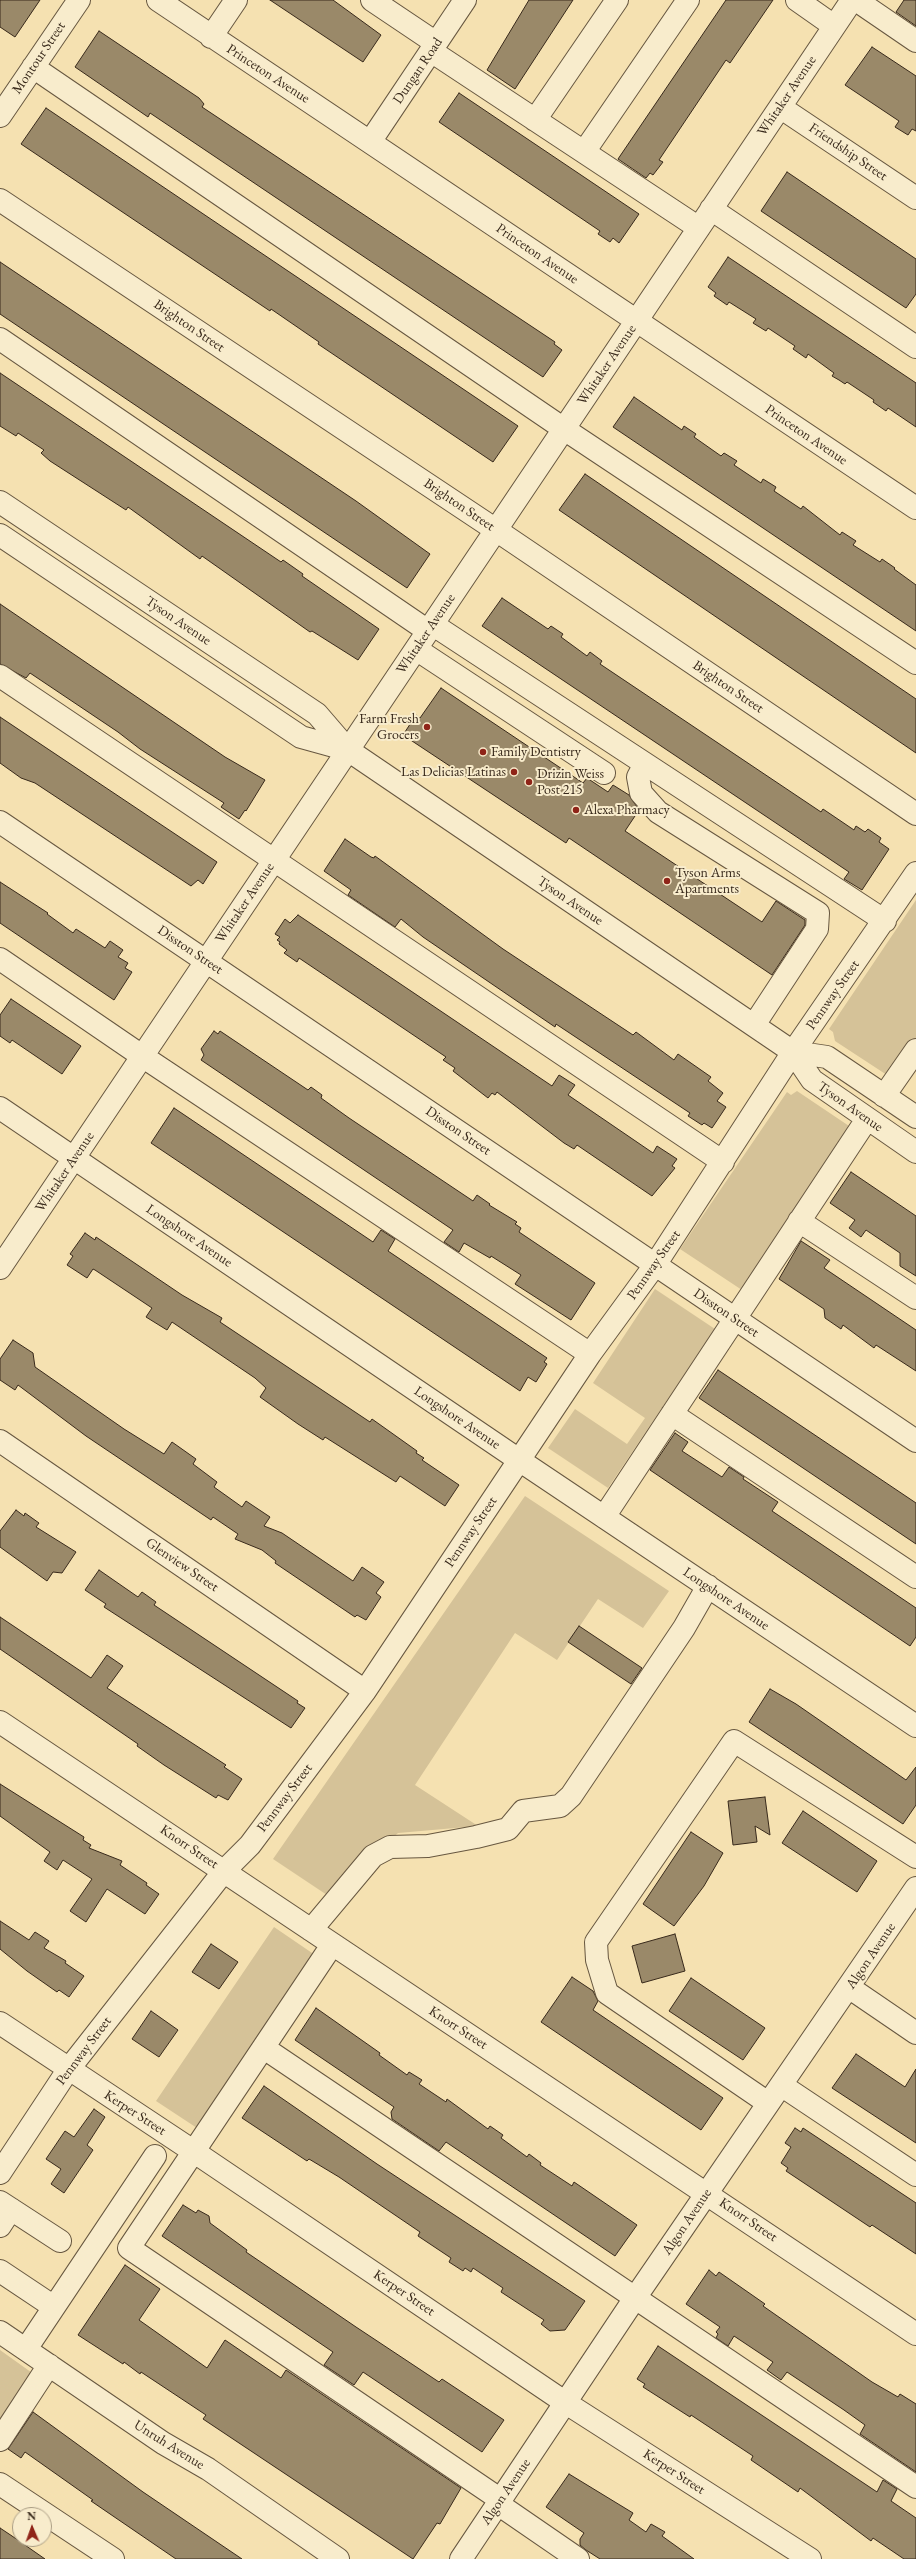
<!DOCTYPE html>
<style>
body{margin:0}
#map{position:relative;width:916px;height:2559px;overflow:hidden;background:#f5e1b1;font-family:"EB Garamond",serif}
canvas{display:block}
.north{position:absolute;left:12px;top:2507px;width:40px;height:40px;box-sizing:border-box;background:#f8eccc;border:1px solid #ab9e85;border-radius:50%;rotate:358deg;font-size:11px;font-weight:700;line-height:16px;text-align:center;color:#38291b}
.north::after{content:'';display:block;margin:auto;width:14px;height:18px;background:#8f2418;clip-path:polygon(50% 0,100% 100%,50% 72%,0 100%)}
</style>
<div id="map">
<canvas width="916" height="2559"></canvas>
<div class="north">N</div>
</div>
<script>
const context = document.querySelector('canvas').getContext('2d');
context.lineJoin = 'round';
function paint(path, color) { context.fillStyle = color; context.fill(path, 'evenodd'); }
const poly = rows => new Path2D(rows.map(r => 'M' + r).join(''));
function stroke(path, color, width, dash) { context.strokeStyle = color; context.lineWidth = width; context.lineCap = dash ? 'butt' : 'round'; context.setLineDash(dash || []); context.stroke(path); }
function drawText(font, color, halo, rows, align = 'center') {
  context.font = font + ' "EB Garamond",serif'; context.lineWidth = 4; context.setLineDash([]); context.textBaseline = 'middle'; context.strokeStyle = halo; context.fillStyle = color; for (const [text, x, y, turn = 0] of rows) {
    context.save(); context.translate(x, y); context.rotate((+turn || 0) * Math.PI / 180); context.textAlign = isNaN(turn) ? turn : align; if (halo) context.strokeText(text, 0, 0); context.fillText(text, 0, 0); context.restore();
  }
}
const green = poly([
 [916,900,916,1038,890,1077,835,1041,833,1032,829,1029],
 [797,1091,855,1130,745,1292,680,1249,787,1092,791,1095],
 [655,1289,715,1329,608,1488,548,1448,575,1409,627,1444,645,1418,593,1383],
 [525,1496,669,1591,643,1628,598,1599,557,1660,515,1633,415,1785,478,1826,398,1833,327,1895,273,1859],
 [274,1927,315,1955,197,2128,156,2101],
 [0,2350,35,2375,0,2423]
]);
const building = poly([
 [0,0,40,0,15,37,0,27,0,0],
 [270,0,333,0,381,35,363,62,270,0],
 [529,0,573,0,515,89,487,70,529,0],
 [726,0,773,0,730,63,726,60,659,160,663,162,653,175,650,173,646,178,618,159,726,0],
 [904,0,916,0,916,26,896,12,904,0],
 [99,31,199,98,204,104,202,107,555,342,554,344,562,350,543,377,150,113,148,117,75,67,99,31],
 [872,47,916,76,916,131,912,129,908,135,895,127,899,121,845,85,872,47],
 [459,93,639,214,619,243,613,238,610,242,598,234,600,231,439,122,459,93],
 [46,108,518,426,493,462,318,344,319,342,271,309,270,311,21,144,46,108],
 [787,172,916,259,916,294,906,308,761,211,787,172],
 [728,257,916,383,916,427,888,408,886,411,873,402,874,400,847,382,845,384,839,380,832,376,834,373,808,354,806,358,793,349,795,346,768,328,766,331,753,323,756,319,729,302,727,305,714,296,716,293,708,287,728,257],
 [0,262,356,501,430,554,407,588,0,314,0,262],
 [0,373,281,562,283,560,303,574,302,576,379,629,358,660,312,631,310,632,202,556,200,559,128,507,126,510,50,461,41,453,44,450,18,433,16,436,0,426,0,373],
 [634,397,682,430,684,426,696,434,694,437,721,456,724,453,737,461,734,465,761,483,763,479,776,487,774,491,801,509,803,506,840,535,842,532,856,541,853,545,880,562,882,559,895,568,894,569,916,585,916,631,613,427,634,397],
 [585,474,916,699,916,753,559,510,585,474],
 [502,598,548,629,551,626,563,634,561,637,587,656,590,652,602,661,600,664,821,812,823,809,854,830,856,826,865,832,868,829,881,838,879,842,889,849,862,890,844,879,849,872,482,626,502,598],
 [0,604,225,757,265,780,246,811,245,810,239,819,221,807,224,803,140,749,118,732,30,673,26,678,0,664,0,604],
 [441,688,583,783,587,778,608,792,613,785,629,795,639,810,625,831,762,922,776,901,805,920,805,925,772,975,569,838,566,843,403,735,416,715,420,718,441,688],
 [0,717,217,862,203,884,198,880,191,886,35,783,21,778,0,763,0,717],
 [345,839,371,857,374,858,375,856,503,949,633,1035,636,1032,674,1060,678,1054,711,1077,708,1081,723,1093,717,1101,726,1107,712,1128,704,1123,702,1125,688,1116,690,1113,556,1024,555,1027,423,937,401,919,395,927,348,895,351,890,324,871,345,839],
 [0,882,48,913,47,914,73,933,76,929,105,948,110,941,123,950,118,957,128,963,125,968,132,972,114,1000,0,923,0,882],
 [298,915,552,1086,559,1075,575,1085,568,1095,653,1153,657,1146,677,1159,672,1166,675,1168,652,1196,577,1145,574,1149,564,1143,497,1092,495,1095,492,1093,488,1098,453,1071,455,1068,443,1060,446,1057,299,958,297,962,284,953,287,950,279,944,280,942,277,940,280,937,275,934,285,919,290,923,298,915],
 [11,999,81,1046,62,1074,12,1040,10,1043,0,1036,0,1015,11,999],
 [214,1031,218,1034,220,1031,308,1090,311,1087,322,1095,321,1098,349,1118,473,1201,477,1195,490,1204,489,1205,517,1222,515,1224,521,1228,519,1232,595,1283,571,1320,515,1284,521,1275,491,1256,490,1258,464,1243,459,1252,444,1242,453,1230,201,1060,204,1055,201,1049,214,1031],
 [174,1108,373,1242,381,1230,395,1239,388,1251,547,1358,544,1362,547,1364,536,1382,528,1377,520,1391,151,1143,174,1108],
 [851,1172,916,1216,916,1276,900,1266,900,1253,866,1230,861,1237,849,1228,855,1220,830,1203,851,1172],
 [85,1233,95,1240,96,1237,182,1295,222,1318,220,1322,370,1422,372,1419,417,1451,416,1453,424,1458,422,1460,459,1485,445,1506,400,1476,396,1482,325,1437,323,1440,298,1424,260,1397,266,1388,255,1378,172,1322,167,1330,146,1317,152,1308,95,1270,93,1269,87,1278,67,1265,73,1256,70,1254,85,1233],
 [801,1241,830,1260,824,1268,916,1330,916,1371,876,1345,874,1348,843,1325,841,1329,825,1318,824,1309,779,1279,801,1241],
 [13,1340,33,1353,35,1367,124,1429,164,1454,172,1442,196,1459,193,1464,217,1482,214,1487,242,1507,246,1501,270,1517,264,1526,282,1533,353,1581,362,1567,384,1582,376,1593,381,1597,366,1620,357,1615,355,1617,275,1563,276,1561,262,1550,235,1539,238,1534,213,1517,211,1520,86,1436,18,1385,15,1390,0,1380,0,1359,13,1340],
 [718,1370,916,1503,916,1544,699,1398,718,1370],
 [675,1433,688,1442,682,1451,722,1477,729,1467,744,1477,743,1479,778,1502,772,1511,916,1608,916,1637,910,1646,650,1470,675,1433],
 [16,1510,24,1516,25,1513,39,1523,36,1527,76,1552,62,1573,53,1572,47,1581,0,1547,0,1531,16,1510],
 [99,1570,138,1597,142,1592,156,1602,154,1605,298,1701,297,1703,305,1708,291,1728,104,1607,106,1604,85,1590,99,1570],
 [0,1617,91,1678,107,1655,123,1666,107,1688,226,1765,224,1767,242,1779,228,1800,218,1795,216,1798,164,1765,137,1746,138,1744,0,1649,0,1617],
 [579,1626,642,1668,631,1684,568,1642,579,1626],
 [770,1689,796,1704,906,1780,916,1767,916,1805,903,1824,749,1722,770,1689],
 [0,1784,84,1837,83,1840,91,1845,89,1848,122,1861,120,1865,147,1883,146,1885,159,1894,145,1914,107,1889,86,1922,70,1911,92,1879,63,1860,57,1870,44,1861,50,1852,0,1816,0,1784],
 [765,1797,770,1835,755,1826,757,1842,733,1845,728,1801,765,1797],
 [803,1811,877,1861,857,1892,782,1843,803,1811],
 [691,1832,723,1853,704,1886,674,1926,643,1904,691,1832],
 [0,1921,29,1940,35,1932,49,1941,44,1948,66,1961,65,1963,84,1976,69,1997,59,1990,57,1992,27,1971,0,1949,0,1921],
 [675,1934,685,1971,642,1983,632,1946,675,1934],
 [211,1944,238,1962,219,1989,192,1972,211,1944],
 [572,1977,593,1991,598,2001,593,2010,723,2098,701,2130,541,2022,572,1977],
 [691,1978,765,2028,743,2060,669,2011,691,1978],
 [316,2008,380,2053,379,2055,407,2075,409,2072,422,2080,419,2084,446,2102,447,2099,488,2129,490,2126,503,2135,501,2138,527,2157,529,2154,541,2163,540,2165,572,2186,574,2182,637,2225,615,2256,446,2142,439,2151,392,2119,391,2112,394,2107,295,2040,316,2008],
 [151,2011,178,2030,159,2057,132,2039,151,2011],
 [856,2054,905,2087,916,2069,916,2143,832,2088,856,2054],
 [264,2086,377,2164,585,2301,565,2330,550,2331,541,2324,544,2320,501,2292,503,2288,473,2268,471,2272,465,2268,463,2271,449,2262,451,2258,418,2236,420,2232,339,2177,309,2159,307,2161,242,2118,264,2086],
 [94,2109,105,2117,87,2145,93,2150,64,2193,51,2184,61,2169,46,2159,65,2131,74,2137,94,2109],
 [795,2128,801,2132,803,2128,916,2203,916,2254,872,2225,870,2227,786,2171,788,2168,781,2163,791,2147,785,2143,795,2128],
 [183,2205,196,2213,198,2210,209,2216,210,2223,247,2250,246,2252,356,2327,439,2382,442,2379,504,2420,482,2452,363,2372,354,2385,324,2365,333,2352,162,2236,183,2205],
 [125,2265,160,2289,139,2320,207,2368,225,2340,281,2378,286,2370,461,2488,440,2524,437,2523,413,2559,203,2419,206,2415,141,2372,140,2374,124,2362,123,2364,78,2335,125,2265],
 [709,2270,716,2276,719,2272,765,2304,763,2306,872,2382,898,2397,900,2394,916,2404,916,2472,860,2434,865,2425,844,2410,787,2372,781,2380,767,2370,773,2362,734,2336,728,2346,716,2338,718,2334,716,2332,720,2327,686,2304,709,2270],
 [658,2346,877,2492,883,2480,897,2489,891,2501,916,2518,916,2559,904,2559,873,2538,871,2541,800,2488,798,2492,751,2460,753,2456,691,2415,690,2417,643,2387,645,2384,637,2379,658,2346],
 [33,2412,143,2492,242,2559,176,2559,91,2501,93,2500,25,2452,21,2458,8,2449,33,2412],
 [569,2474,633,2513,629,2520,646,2532,651,2524,665,2532,662,2536,694,2559,600,2559,586,2550,580,2545,580,2539,584,2533,546,2507,569,2474],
 [0,2528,12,2536,45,2559,0,2559,0,2528]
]);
const minor = poly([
 [158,0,916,508],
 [372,0,436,43],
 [797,0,834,26],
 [856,0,916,41],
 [211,37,236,0],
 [431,51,699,228],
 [33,67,564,429,916,663],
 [780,107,916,198],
 [0,116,79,0],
 [535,120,617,0],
 [370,142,465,0],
 [584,152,688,0],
 [0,200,496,530,916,814],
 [711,209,916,347],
 [0,339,428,631],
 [0,502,317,714,348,750,793,1052,812,1080,916,1152],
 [0,535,301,737,348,750],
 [432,624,885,921],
 [416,649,604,773],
 [0,676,723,1162],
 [645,764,638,777,641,793,658,812,818,913,817,929,754,1025],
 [0,822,916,1441],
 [0,959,142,1056,590,1354],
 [793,1052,827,1057,916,1117],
 [884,1096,916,1050],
 [0,1108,519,1460,916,1726],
 [799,1221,916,1298],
 [0,1268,852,0],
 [672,1414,916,1577],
 [0,1441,365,1691],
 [604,1517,867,1119],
 [0,1722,916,2334],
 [311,1930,373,1856,390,1847,428,1846,476,1837,508,1829,523,1811,560,1806,571,1796,684,1628,708,1586],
 [332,1945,129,2248,501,2500],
 [850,1988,916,2033],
 [0,2023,193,2151,566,2403,810,2559],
 [264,2048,916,2487],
 [781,2085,916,2175],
 [768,2103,607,1993,597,1960,596,1942,734,1741,916,1857],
 [0,2173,68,2070,224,1871,250,1845,365,1691,590,1354,655,1265,793,1052,916,873],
 [0,2202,60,2241],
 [0,2226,11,2209],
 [0,2271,54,2307],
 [0,2332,163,2443,208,2469,338,2559],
 [26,2349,155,2156],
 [0,2440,49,2365],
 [0,2484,113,2559],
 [498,2504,578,2559],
 [461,2559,635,2298,916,1888]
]);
const markers = [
 [427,727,4,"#8f2418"],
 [483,752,4,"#8f2418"],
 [514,772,4,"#8f2418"],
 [529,782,4,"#8f2418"],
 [576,810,4,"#8f2418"],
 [667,881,4,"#8f2418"]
];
const streetNames = [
 ["Montour Street",39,58,-56],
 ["Dungan Road",418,71,-56],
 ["Princeton Avenue",268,74,33],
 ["Whitaker Avenue",787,96,-56],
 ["Friendship Street",848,152,34],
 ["Princeton Avenue",537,254,34],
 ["Brighton Street",189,326,34],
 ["Whitaker Avenue",607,365,-56],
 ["Princeton Avenue",806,435,34],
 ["Brighton Street",459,505,34],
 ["Tyson Avenue",178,621,34],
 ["Whitaker Avenue",426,634,-56],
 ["Brighton Street",728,687,34],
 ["Tyson Avenue",570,901,34],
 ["Whitaker Avenue",245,903,-56],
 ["Disston Street",190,950,34],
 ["Pennway Street",833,995,-55],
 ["Tyson Avenue",850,1107,35],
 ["Disston Street",458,1131,34],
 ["Whitaker Avenue",65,1172,-56],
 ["Longshore Avenue",189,1236,34],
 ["Pennway Street",654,1265,-55],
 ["Disston Street",726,1313,34],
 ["Longshore Avenue",457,1418,34],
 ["Pennway Street",471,1532,-56],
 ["Glenview Street",182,1565,34],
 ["Longshore Avenue",726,1599,34],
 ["Pennway Street",285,1798,-53],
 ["Knorr Street",189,1847,34],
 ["Algon Avenue",871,1956,-56],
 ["Knorr Street",458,2028,33],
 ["Pennway Street",84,2051,-53],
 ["Kerper Street",135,2113,33],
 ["Knorr Street",748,2220,34],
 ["Algon Avenue",687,2222,-56],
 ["Kerper Street",404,2293,34],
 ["Unruh Avenue",169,2445,32],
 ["Kerper Street",674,2472,33],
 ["Algon Avenue",506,2492,-56]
];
const poiNames = [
 ["Farm Fresh",419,719,"right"],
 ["Grocers",419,735,"right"],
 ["Family Dentistry",491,752],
 ["Las Delicias Latinas",506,772,"right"],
 ["Drizin Weiss",537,774],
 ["Post 215",537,790],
 ["Alexa Pharmacy",584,810],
 ["Tyson Arms",675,873],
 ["Apartments",675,889]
];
paint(green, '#d5c298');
paint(building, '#9a8969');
stroke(building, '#38291b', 1);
stroke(minor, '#675740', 24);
stroke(minor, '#f8eccc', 22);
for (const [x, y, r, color] of markers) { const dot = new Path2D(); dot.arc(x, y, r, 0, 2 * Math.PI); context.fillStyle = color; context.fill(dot); stroke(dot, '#f8eccc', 1.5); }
drawText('14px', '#38291b', '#f8eccc', streetNames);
drawText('14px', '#38291b', '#f8eccc', poiNames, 'left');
</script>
